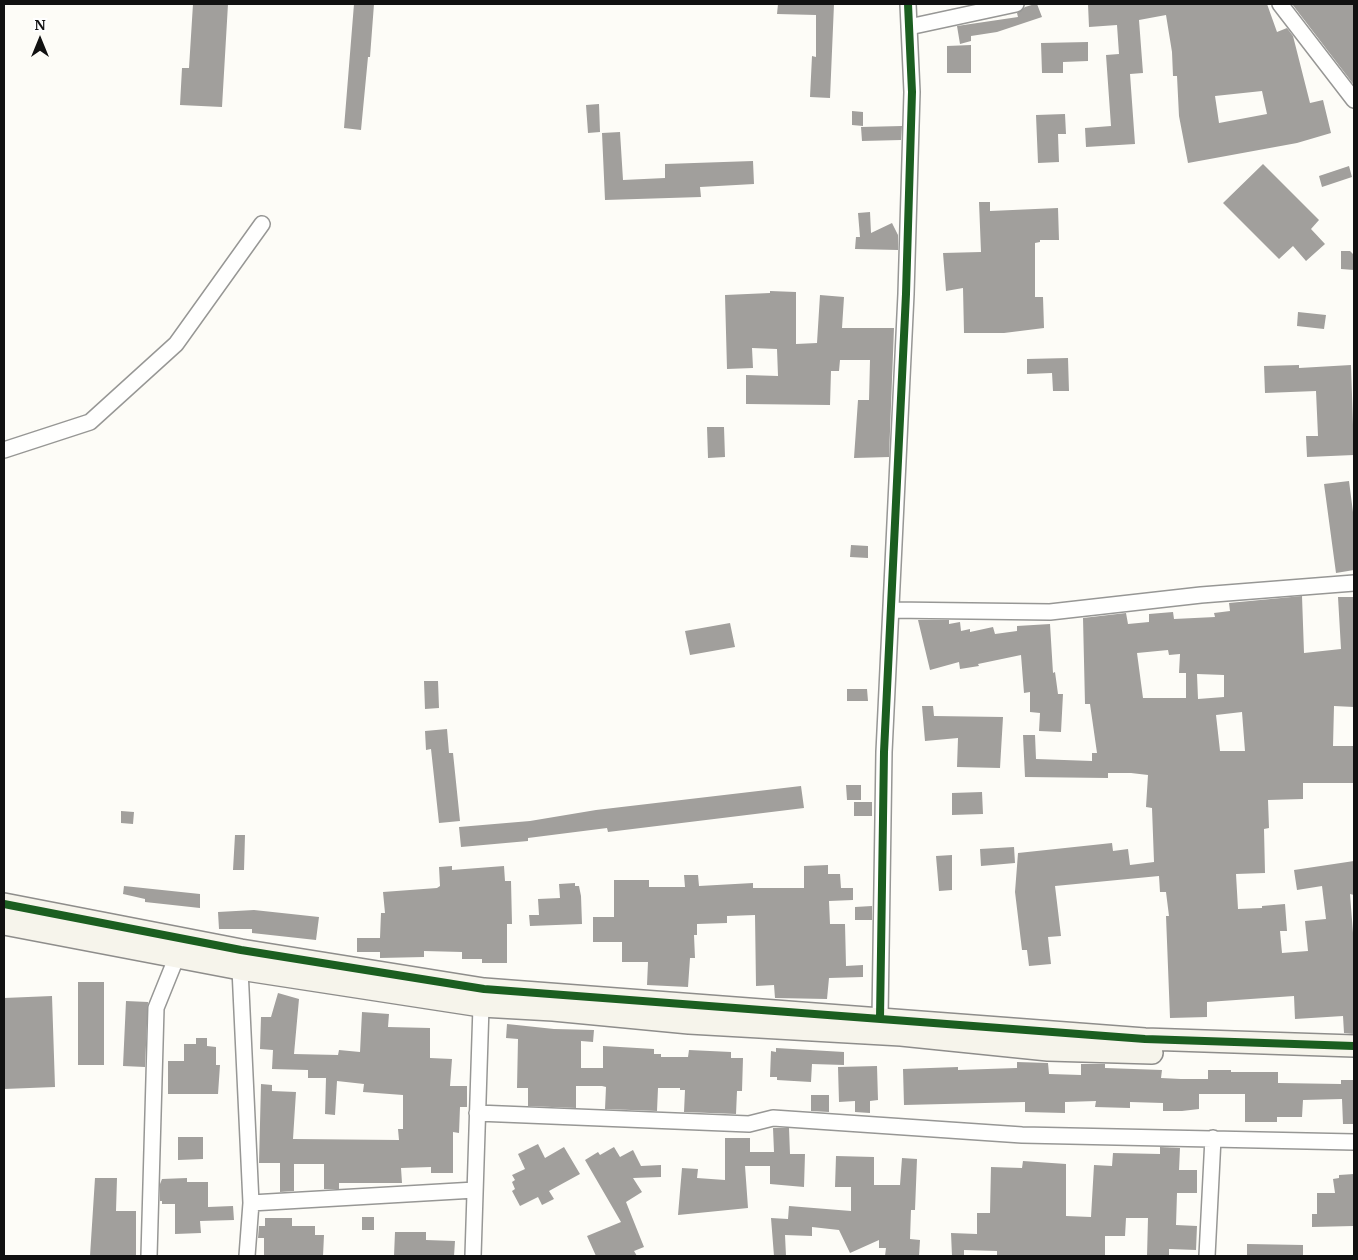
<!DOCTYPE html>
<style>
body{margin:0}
#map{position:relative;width:1358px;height:1260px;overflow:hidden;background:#fdfcf7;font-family:Merriweather,serif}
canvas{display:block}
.frame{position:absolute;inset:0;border:5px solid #111;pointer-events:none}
.north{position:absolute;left:15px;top:15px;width:50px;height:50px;-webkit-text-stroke:4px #fff;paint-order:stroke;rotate:0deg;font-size:14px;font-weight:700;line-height:20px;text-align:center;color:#111}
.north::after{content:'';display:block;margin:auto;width:18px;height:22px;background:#111;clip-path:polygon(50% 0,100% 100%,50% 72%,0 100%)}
</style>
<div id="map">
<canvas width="1358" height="1260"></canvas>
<div class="frame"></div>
<div class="north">N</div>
</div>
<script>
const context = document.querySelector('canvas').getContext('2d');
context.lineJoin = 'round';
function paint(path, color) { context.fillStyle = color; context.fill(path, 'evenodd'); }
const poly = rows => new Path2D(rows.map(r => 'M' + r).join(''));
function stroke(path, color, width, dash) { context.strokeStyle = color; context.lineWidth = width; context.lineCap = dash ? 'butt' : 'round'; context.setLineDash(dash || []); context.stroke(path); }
const building = poly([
 [193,4,228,4,222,107,180,105,182,68,189,68],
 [354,4,374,4,370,57,368,57,361,130,344,128],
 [778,4,834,4,830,98,810,97,812,56,816,57,816,15,777,14],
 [1035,4,1037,4,1042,17,997,32,971,36,971,41,960,44,957,26,1018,17,1017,13,1025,7],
 [1088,4,1267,4,1277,32,1287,28,1293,36,1310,103,1323,100,1331,133,1297,143,1188,163,1179,116,1177,76,1173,76,1172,52,1166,15,1139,20,1143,73,1130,74,1135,144,1086,147,1085,128,1111,126,1106,55,1119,54,1117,25,1089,27],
 [1262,91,1267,114,1219,123,1215,96],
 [1292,4,1354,4,1354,85],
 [1088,42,1088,61,1063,62,1063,73,1042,73,1041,43],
 [971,45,971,73,947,73,947,46],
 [599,104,600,132,588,133,586,105],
 [852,111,863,112,863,126,852,125],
 [1065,114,1066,134,1058,134,1059,162,1038,163,1036,115],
 [902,126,901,140,862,141,861,127],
 [620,132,623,180,665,178,665,164,753,161,754,184,700,187,701,197,605,200,602,133],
 [1263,164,1319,220,1311,229,1325,244,1306,261,1293,246,1279,259,1223,203],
 [1349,166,1352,177,1322,187,1319,176],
 [979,202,990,202,990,211,1058,208,1059,240,1040,240,1040,242,1035,243,1035,297,1043,297,1044,328,1004,333,964,333,963,288,946,291,943,253,981,252],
 [870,212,871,233,892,223,898,235,898,250,855,249,856,237,860,237,858,213],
 [1341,251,1350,251,1354,255,1354,270,1341,269],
 [770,291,796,292,796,344,817,343,820,295,844,297,842,328,894,328,889,457,854,458,858,400,869,400,870,360,840,360,839,371,831,371,830,405,746,404,746,375,778,376,777,349,752,348,753,368,727,369,725,295,770,293],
 [1298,312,1326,315,1324,329,1297,326],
 [1068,358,1069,391,1053,391,1052,373,1027,374,1027,359],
 [1299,365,1299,368,1351,365,1354,455,1307,457,1306,436,1318,436,1316,391,1265,393,1264,366],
 [707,427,724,427,725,457,708,458],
 [1349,481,1354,520,1354,570,1336,573,1324,484],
 [851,545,868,546,868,558,850,557],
 [1302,596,1304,653,1341,649,1338,597,1354,597,1354,707,1334,706,1333,746,1354,746,1354,783,1303,783,1303,799,1268,800,1269,828,1264,829,1265,873,1236,874,1238,909,1262,908,1262,906,1285,904,1287,931,1280,931,1282,953,1308,951,1305,921,1326,919,1322,886,1297,890,1294,870,1354,861,1354,895,1350,894,1354,946,1354,1034,1344,1033,1343,1016,1295,1019,1294,996,1207,1002,1207,1017,1170,1018,1166,916,1169,916,1166,892,1160,892,1159,876,1055,886,1061,936,1048,937,1051,964,1029,966,1027,950,1022,950,1015,892,1018,853,1112,843,1113,851,1128,849,1130,865,1154,862,1152,808,1146,807,1148,775,1131,773,1108,773,1108,778,1025,777,1023,735,1035,735,1036,759,1092,761,1092,753,1097,753,1090,704,1085,704,1083,618,1126,613,1128,624,1149,622,1149,614,1173,612,1174,619,1215,617,1214,613,1230,611,1229,603],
 [1168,650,1169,655,1180,654,1179,673,1186,673,1186,698,1143,698,1137,653],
 [1197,674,1224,675,1224,697,1198,699],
 [1242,712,1245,751,1220,751,1216,715],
 [918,620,949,620,949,624,960,622,961,631,970,629,970,632,993,627,995,634,1017,631,1017,626,1050,624,1053,673,1055,672,1058,694,1063,694,1061,732,1039,731,1040,713,1030,712,1030,692,1024,693,1021,655,978,664,979,666,960,669,959,662,930,670],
 [730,623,735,647,690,655,685,631],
 [424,681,438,681,439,708,425,709],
 [847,689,867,689,868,701,847,701],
 [922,706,933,706,934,716,1003,717,1000,768,957,767,958,738,925,741],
 [447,729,449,753,453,753,460,821,439,823,431,749,426,750,425,731],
 [846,785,861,785,861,800,847,800],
 [801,786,804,808,608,832,607,828,528,838,528,841,461,847,459,827,530,821,596,810],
 [982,792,983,814,952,815,952,793],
 [854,802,872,802,872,816,854,816],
 [121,811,134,812,133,824,121,823],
 [235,835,245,835,244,870,233,870],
 [1014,847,1015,863,981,866,980,849],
 [952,855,952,890,939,891,936,856],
 [828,865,828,874,840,874,841,888,853,888,853,900,829,901,830,924,845,924,846,966,863,965,863,977,829,978,827,999,775,998,774,985,756,986,755,915,727,916,727,923,697,924,697,935,694,935,695,958,690,958,688,987,647,985,648,962,622,962,622,942,593,942,593,917,614,917,614,880,649,880,649,887,685,887,684,875,698,875,699,886,753,883,753,888,804,888,804,866],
 [452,866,452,870,504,866,505,881,511,881,512,924,507,924,507,963,482,963,482,959,462,959,462,952,424,951,424,957,380,958,380,952,357,952,357,938,380,938,381,913,385,913,383,892,437,888,440,886,439,867],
 [575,883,575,886,579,886,581,896,582,924,530,926,529,915,539,915,538,899,560,898,559,884],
 [124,886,200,894,200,908,145,902,145,899,123,894],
 [872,906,872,920,855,920,855,907],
 [254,910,319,917,316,940,252,933,252,929,219,929,218,912],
 [78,982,104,982,104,1065,78,1065],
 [278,993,299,999,294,1054,338,1055,339,1050,360,1052,362,1012,389,1014,388,1027,430,1028,430,1058,452,1059,450,1086,467,1086,467,1107,460,1107,459,1133,453,1132,453,1173,431,1173,431,1167,401,1168,402,1183,339,1183,339,1189,324,1189,324,1164,294,1164,294,1191,280,1192,280,1163,259,1163,261,1084,272,1085,272,1091,296,1092,293,1139,399,1140,398,1129,403,1129,403,1095,363,1092,364,1084,337,1081,335,1115,325,1114,326,1078,308,1078,308,1070,272,1069,273,1050,260,1049,261,1017,271,1017],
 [52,996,55,1087,4,1089,4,998],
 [126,1001,148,1002,145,1067,123,1066],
 [507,1024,554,1029,594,1030,593,1042,581,1041,581,1068,603,1068,603,1046,654,1049,654,1054,661,1054,661,1057,688,1057,689,1050,731,1052,731,1058,743,1058,742,1091,737,1091,736,1114,684,1112,685,1090,680,1090,680,1088,658,1088,657,1111,605,1109,606,1087,602,1086,576,1086,576,1108,528,1106,528,1088,517,1088,518,1039,506,1038],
 [196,1038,207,1038,207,1046,216,1047,216,1065,220,1065,218,1094,168,1094,168,1061,184,1061,184,1044,196,1044],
 [776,1048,844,1052,844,1065,812,1064,811,1082,777,1080,777,1077,770,1077,771,1051,776,1052],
 [1017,1062,1048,1063,1049,1074,1081,1075,1081,1064,1105,1064,1105,1068,1162,1070,1161,1078,1181,1079,1208,1079,1208,1070,1231,1070,1231,1072,1278,1072,1278,1083,1341,1084,1341,1080,1354,1080,1354,1124,1343,1124,1342,1099,1303,1100,1302,1117,1277,1117,1277,1122,1245,1122,1245,1094,1199,1094,1199,1109,1182,1111,1163,1111,1163,1103,1130,1102,1130,1108,1095,1107,1096,1101,1065,1102,1065,1113,1025,1112,1025,1102,904,1105,903,1069,958,1067,958,1070,1017,1068],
 [877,1066,878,1100,870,1101,870,1113,855,1112,855,1101,839,1102,838,1067],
 [811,1095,829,1095,829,1112,811,1111],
 [773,1128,789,1128,790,1154,805,1154,804,1187,770,1184,770,1166,745,1166,748,1208,678,1215,682,1168,698,1169,697,1178,725,1180,725,1138,750,1138,750,1152,774,1152],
 [178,1137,203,1137,203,1159,178,1160],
 [538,1144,545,1158,564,1147,580,1174,549,1191,554,1199,542,1205,538,1197,520,1206,512,1191,515,1189,512,1182,515,1180,512,1175,525,1169,518,1154],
 [614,1147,620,1157,633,1150,641,1166,661,1165,661,1177,633,1178,642,1192,626,1202,644,1247,634,1251,637,1256,596,1256,587,1236,621,1222,585,1160,598,1152,600,1155],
 [1160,1147,1180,1148,1179,1170,1197,1170,1197,1193,1177,1193,1176,1225,1197,1226,1196,1250,1169,1249,1169,1256,1147,1256,1148,1218,1126,1218,1125,1236,1105,1236,1105,1255,997,1256,997,1251,964,1250,964,1256,952,1256,951,1233,977,1234,977,1213,990,1213,991,1167,1022,1168,1023,1161,1066,1164,1066,1216,1091,1217,1094,1165,1112,1166,1113,1153,1160,1154],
 [836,1156,874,1157,874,1185,900,1185,902,1158,917,1159,915,1210,911,1210,910,1239,920,1240,919,1256,885,1256,886,1248,879,1248,879,1240,850,1253,839,1230,812,1227,812,1236,785,1235,786,1256,774,1256,771,1218,788,1219,789,1206,851,1211,851,1187,835,1187],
 [1354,1174,1353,1226,1312,1227,1312,1214,1317,1214,1317,1193,1335,1193,1333,1179,1339,1178,1339,1175],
 [95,1178,117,1178,116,1211,136,1211,136,1256,90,1256],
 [187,1178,187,1182,208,1182,208,1207,233,1206,234,1220,200,1221,201,1233,175,1234,175,1204,162,1204,162,1201,160,1201,160,1184,162,1179],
 [362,1217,374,1217,374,1230,362,1230],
 [265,1218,292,1218,292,1226,315,1226,315,1235,324,1235,323,1256,264,1256,264,1238,258,1238,259,1226,265,1226],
 [395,1232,426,1232,426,1240,455,1241,454,1256,394,1256],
 [1247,1244,1303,1245,1303,1256,1247,1256]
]);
const street = poly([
 [1280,4,1354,100],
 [909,27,1016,4],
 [4,450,90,422,176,344,262,224],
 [891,610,1050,612,1201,595,1354,583],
 [240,969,251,1203,247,1256],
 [880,1018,884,752,906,294,912,92,908,4],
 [477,1113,749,1124,773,1118,1022,1135,1354,1142],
 [251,1203,475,1190],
 [149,1256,156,1008,177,956],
 [473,1256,481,1006],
 [1207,1256,1213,1138]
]);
const secondary = poly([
 [4,904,241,950,484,989,1145,1039,1354,1046],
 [4,924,240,969,481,1006,553,1010,689,1023,901,1035,1048,1050,1152,1053]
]);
const cycleway = poly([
 [4,904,241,950,484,989,1145,1039,1354,1046],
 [880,1018,884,752,906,294,912,92,908,4]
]);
paint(building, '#a19f9c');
stroke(street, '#979795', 18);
stroke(secondary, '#8e8d8b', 24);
stroke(street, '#fffffe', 15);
stroke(secondary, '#f6f4eb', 21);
stroke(cycleway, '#1b5e20', 8);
</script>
